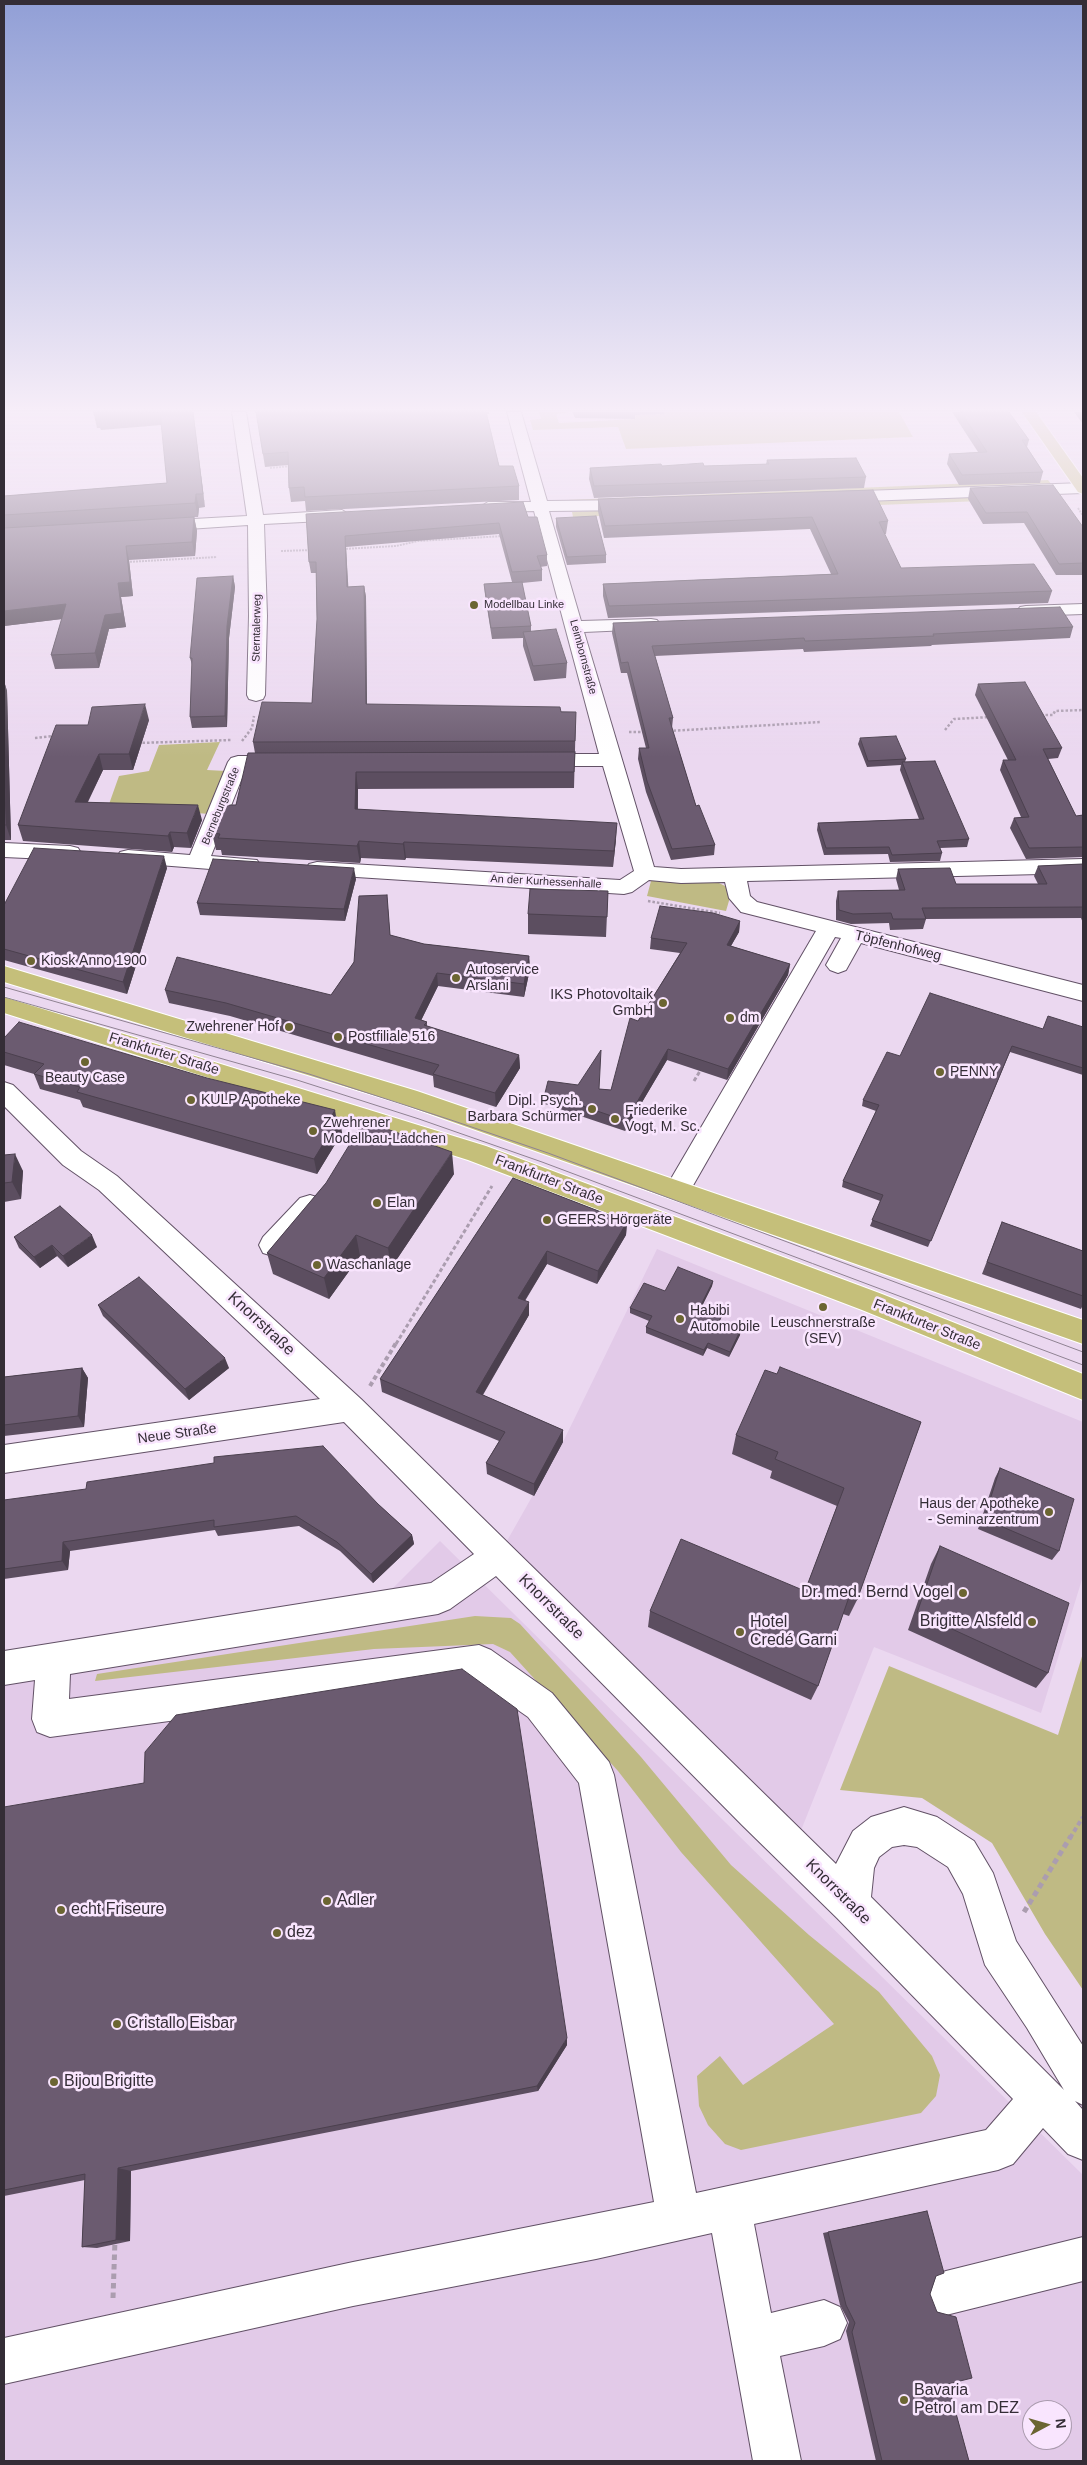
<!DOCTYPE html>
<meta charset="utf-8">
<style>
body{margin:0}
#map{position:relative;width:1087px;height:2465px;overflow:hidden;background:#ebd8f0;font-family:Arial,sans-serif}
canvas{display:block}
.frame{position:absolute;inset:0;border:5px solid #342d36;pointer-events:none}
.north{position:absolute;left:1022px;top:2400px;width:50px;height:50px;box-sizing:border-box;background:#f9e5fe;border:1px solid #aa9bae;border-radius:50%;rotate:84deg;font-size:14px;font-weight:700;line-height:20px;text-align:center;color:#342d36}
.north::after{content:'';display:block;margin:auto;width:18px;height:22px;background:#6b6532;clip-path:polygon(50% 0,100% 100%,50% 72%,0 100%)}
</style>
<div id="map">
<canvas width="1087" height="2465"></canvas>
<div class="frame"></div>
<div class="north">N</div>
</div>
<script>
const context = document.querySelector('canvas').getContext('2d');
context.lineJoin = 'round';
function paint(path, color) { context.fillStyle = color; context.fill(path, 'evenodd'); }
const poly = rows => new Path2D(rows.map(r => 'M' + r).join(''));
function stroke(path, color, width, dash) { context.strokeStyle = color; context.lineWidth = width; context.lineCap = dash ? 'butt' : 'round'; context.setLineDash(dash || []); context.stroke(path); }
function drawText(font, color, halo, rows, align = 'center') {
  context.font = font + ' Arial,sans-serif'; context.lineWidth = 5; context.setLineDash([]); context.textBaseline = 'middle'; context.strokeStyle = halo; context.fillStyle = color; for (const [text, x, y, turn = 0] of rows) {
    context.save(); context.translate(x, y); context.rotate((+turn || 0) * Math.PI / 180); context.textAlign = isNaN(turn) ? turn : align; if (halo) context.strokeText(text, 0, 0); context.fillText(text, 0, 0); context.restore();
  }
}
const built = poly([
 [657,1249,1083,1422,1083,1576,1041,1713,874,1647,794,1848,499,1555,563,1442],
 [440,1541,1083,2175,1083,2461,4,2461,4,1654,386,1595],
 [1032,2410,1062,2410,1062,2440,1032,2440]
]);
const green = poly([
 [527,412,566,412,568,413,556,414,559,423,635,419,636,412,640,415,663,414,663,412,899,412,913,437,626,449,618,427,533,430,530,420,541,419,539,412],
 [1048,480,1052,485,568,505,567,500],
 [1054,492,1058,498,573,517,572,512],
 [220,742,207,770,226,771,210,814,108,807,119,776,149,771,159,745],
 [713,880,727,887,731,894,726,911,647,896,651,881],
 [475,1616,511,1618,520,1624,641,1757,731,1865,809,1935,879,1992,932,2056,940,2075,936,2096,921,2113,741,2150,725,2144,708,2125,699,2106,697,2076,720,2056,743,2085,834,2024,681,1852,618,1771,510,1652,493,1644,374,1649,95,1681,97,1674],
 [1083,1653,1083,1990,1045,1934,992,1843,922,1798,840,1790,889,1666,1058,1735]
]);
const pathFar4 = poly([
 [270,468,291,466],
 [1078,508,1083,516],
 [343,549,396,546,418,541,504,536],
 [281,551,312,550],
 [127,562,217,557]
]);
const pathFar3 = poly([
 [1041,715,1053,715,1055,711,1083,710],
 [945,730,954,719,990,717],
 [669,731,821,722],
 [629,732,646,732],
 [35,738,54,736],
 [242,741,252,728,254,716],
 [138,743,231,740],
 [648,901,720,913]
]);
const pathFar2 = poly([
 [694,1081,700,1071],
 [396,1344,492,1186]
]);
const pathFar1 = poly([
 [370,1386,396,1343],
 [1070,1838,1083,1817]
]);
const path = poly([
 [1024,1912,1071,1836],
 [113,2298,115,2240]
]);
const minor = poly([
 [232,412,246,412,263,515,342,510,350,515,342,520,264,524,267,616,265,695,263,699,256,701,249,699,247,695,249,616,248,525,158,531,150,526,158,521,247,516,232,412],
 [507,412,521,412,547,501,635,500,643,505,635,510,549,511,581,621,651,619,657,620,660,624,657,628,651,629,584,632,654,867,681,869,1083,859,1083,873,747,881,750,896,757,902,1083,985,1083,1001,861,943,846,970,838,973,830,970,826,965,841,938,835,937,687,1196,678,1199,669,1196,665,1189,816,931,741,912,729,898,725,882,681,883,649,880,632,892,624,894,309,874,306,869,309,864,317,862,620,880,634,871,603,766,538,766,531,764,528,760,531,756,538,754,599,754,534,511,488,512,480,507,488,502,531,502,507,412],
 [1083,483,1083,493,837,502,829,497,837,492,1083,483],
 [1083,604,1083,614,1026,616,1020,615,1017,611,1020,607,1026,606,1083,604],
 [238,756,285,756,292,758,295,762,292,766,285,768,246,768,211,856,257,860,260,865,257,870,249,872,120,862,117,857,120,852,128,850,190,855,228,762,231,758,238,756],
 [4,843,70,846,78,848,81,853,78,858,70,860,4,857,4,843],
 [4,1082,13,1085,81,1151,117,1176,361,1399,836,1864,853,1831,871,1817,904,1807,937,1817,974,1841,993,1873,1016,1941,1083,2046,1083,2105,1075,2101,1083,2110,1083,2160,1068,2154,1043,2128,1013,2164,998,2170,754,2224,771,2313,824,2300,840,2307,847,2323,840,2339,824,2346,780,2356,801,2461,753,2461,712,2233,596,2259,353,2306,4,2384,4,2338,353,2262,654,2202,579,1783,528,1717,475,1680,50,1737,37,1732,32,1719,35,1680,4,1685,4,1651,431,1583,474,1554,344,1422,4,1473,4,1445,320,1399,99,1190,63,1165,4,1106,4,1082],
 [496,1576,742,1825,837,1918,1013,2099,986,2130,696,2193,614,1775,609,1762,552,1693,491,1650,479,1645,69,1699,70,1674,438,1614,450,1609,496,1576],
 [904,1845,917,1847,948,1867,963,1894,985,1965,1027,2028,1064,2090,871,1897,874,1868,879,1857,892,1847,904,1845],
 [310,1195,320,1198,324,1205,320,1212,283,1253,273,1256,263,1253,259,1245,263,1237,300,1198,310,1195],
 [1083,2237,1083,2281,946,2315,930,2309,924,2293,930,2277,946,2271,1083,2237]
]);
const major = poly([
 [1022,412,1036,412,1083,478,1083,494,1078,492,1022,412],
 [4,966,417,1091,1083,1320,1083,1344,399,1103,4,982,4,966],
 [4,997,486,1146,882,1294,1083,1374,1083,1400,862,1310,468,1160,4,1013,4,997]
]);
const tram = poly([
 [4,987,309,1074,451,1120,548,1153,1083,1352],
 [4,997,297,1080,419,1119,542,1162,1083,1365]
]);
const wall = poly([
 [94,412,193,412,205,507,199,508,198,517,194,517,197,531,195,556,129,560,133,596,121,597,126,627,109,629,99,668,55,669,51,655,62,619,4,626,4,496,167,483,162,425,101,430,100,428,97,428,94,415],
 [256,412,489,412,489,414,487,414,499,466,519,486,519,500,306,511,305,501,291,502,289,488,288,465,265,467],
 [572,412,664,412,664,414,635,415,635,419,575,418],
 [952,412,1009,412,1029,440,1027,447,1043,472,1040,483,959,485,947,464,949,454,978,452],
 [1074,412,1083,412,1083,424],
 [767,460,866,477,864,488,594,498,589,479,590,468,662,466,704,466,766,464],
 [970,488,1083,527,1083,575,1056,575,1024,523,983,524,968,499],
 [598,499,888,521,886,534,884,534,901,568,1052,591,1048,603,608,618,603,596,603,584,831,574,810,529,604,538,598,511],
 [306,514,528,517,547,555,547,566,540,567,542,570,542,581,522,583,531,626,531,631,567,663,566,678,534,681,523,646,523,638,492,639,485,595,484,584,512,582,499,534,346,547,348,587,364,586,366,597,367,704,576,712,574,788,358,789,358,809,616,839,613,867,406,858,405,860,361,858,360,863,222,855,221,850,216,850,212,833,236,805,255,753,253,742,312,703,317,619,316,573,311,573,309,562],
 [556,518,606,555,606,563,567,565,556,527],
 [233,576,235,587,229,638,227,727,192,728,190,717,192,665,190,658],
 [613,623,1073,627,1070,638,932,645,931,646,804,652,803,649,655,656,673,718,672,728,696,806,715,845,714,855,671,860,646,792,638,759,639,748,646,748,627,673,621,673,612,633],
 [4,681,7,691,11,840,4,840],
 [978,684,1062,748,1058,758,1048,759,1076,816,1083,815,1083,857,1026,859,1010,828,1014,818,1021,817,1000,770,1003,760,1008,760,975,695],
 [149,720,133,770,103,770,88,802,202,820,191,848,174,847,172,852,23,841,18,825,88,725],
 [860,738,906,759,905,762,969,839,967,847,940,848,942,853,940,861,890,862,888,854,824,855,817,830,818,823,919,819,900,770,901,765,867,767,858,744],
 [1083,864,1083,923,1081,918,926,919,923,929,890,930,889,923,851,924,836,920,836,901,838,891,899,890,896,879,898,869,956,884,1038,884,1034,876,1038,866],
 [167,868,127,994,4,960,4,905],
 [356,879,345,921,200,915,197,903],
 [608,891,606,937,528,934,528,914],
 [387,895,390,935,424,944,529,956,530,969,524,997,438,986,421,1020,427,1022,427,1026,519,1055,520,1068,496,1107,434,1087,433,1076,230,1016,169,1003,165,990,331,995,354,962],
 [740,921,739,932,731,946,790,964,788,975,727,1080,667,1060,625,1131,545,1104,545,1093,599,1089,611,1090,638,1021,680,953,650,949,651,938],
 [1083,1027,1083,1075,1010,1052,928,1247,870,1226,880,1201,842,1187,843,1181,876,1111,862,1106,863,1100,900,1056,1043,1029],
 [4,1038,336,1117,339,1118,342,1133,317,1174,83,1107,80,1100,40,1089,34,1074,4,1065],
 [4,1155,23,1171,21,1199,4,1202],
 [454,1174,391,1268,360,1256,329,1299,273,1274,267,1253,326,1183],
 [513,1178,627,1222,626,1235,597,1284,547,1264,525,1301,529,1315,483,1395,563,1430,563,1442,534,1496,487,1474,486,1463,499,1441,382,1392,380,1379],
 [1002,1222,1083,1251,1083,1305,1081,1309,982,1274],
 [14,1237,97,1247,68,1267,57,1256,40,1268,19,1248],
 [713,1281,712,1286,702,1306,723,1313,720,1321,740,1335,729,1357,707,1348,703,1356,646,1333,646,1327,649,1321,630,1313,630,1308,665,1291],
 [98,1305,229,1368,189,1400,103,1316],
 [82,1368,88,1378,84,1427,4,1436,4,1377],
 [777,1374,921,1422,857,1600,849,1616,843,1614,818,1686,811,1700,648,1627,650,1611,805,1591,837,1506,770,1478,772,1471,732,1454,736,1435],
 [1000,1468,1059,1551,1052,1560,978,1529,995,1478],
 [4,1500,378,1504,412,1535,414,1544,373,1583,340,1551,299,1526,218,1536,215,1530,70,1551,68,1570,4,1579],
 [940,1546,1048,1673,1036,1688,908,1630,931,1564],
 [4,1807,567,2045,538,2091,131,2171,130,2241,97,2248,82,2247,85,2180,4,2196],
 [927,2211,936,2276,930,2294,948,2384,969,2461,876,2461,846,2331,849,2322,840,2305,823,2233]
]);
const shadedWall = poly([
 [193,412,205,507,203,494],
 [196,494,199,508,198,517,195,503],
 [194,517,197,531,195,556,192,542],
 [345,536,346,547,349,598,347,587],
 [126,546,129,560,133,596,121,597,126,627,109,629,99,668,95,653,105,615],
 [233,576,235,587,229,638,227,727,225,716,227,626],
 [364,586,366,597,367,716,366,704],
 [66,604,70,618,4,626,4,611],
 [4,681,7,691,11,840,6,825,4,742],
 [145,704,149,720,133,770,129,754],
 [99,754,103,770,80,817,75,802],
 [356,772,358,789,357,825,355,809],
 [198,805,202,820,191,848,187,833],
 [617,823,616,839,613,867,614,851],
 [170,832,174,847,172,852,168,836],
 [359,841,361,858,360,863,357,846],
 [404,842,406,858,405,860,403,844],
 [164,856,167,868,127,994,123,982],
 [354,868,356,879,345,921,344,909],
 [740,921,739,932,725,956,727,945],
 [529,956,530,969,524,997,524,984],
 [790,964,788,975,727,1080,728,1069],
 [437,973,438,986,416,1031,415,1018],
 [668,1049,667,1060,625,1131,626,1121],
 [519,1055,520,1068,496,1107,495,1093],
 [335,1110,337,1122,339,1118,342,1133,317,1174,314,1159,332,1115],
 [452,1152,454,1174,391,1268,388,1248],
 [15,1154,23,1171,21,1199,12,1182],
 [627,1222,626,1235,597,1284,598,1271],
 [92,1235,97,1247,68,1267,63,1256],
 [356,1235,360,1256,329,1299,324,1278],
 [52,1245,57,1256,40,1268,34,1257],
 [547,1251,547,1264,518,1311,518,1298],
 [713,1281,712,1286,700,1310,701,1305],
 [529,1302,529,1315,477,1404,476,1392],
 [741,1329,740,1335,729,1357,730,1352],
 [708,1343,707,1348,703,1356,704,1350],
 [225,1358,229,1368,189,1400,185,1389],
 [82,1368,88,1378,84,1427,78,1416],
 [563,1430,563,1442,534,1496,534,1484],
 [412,1535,414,1544,373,1583,371,1574],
 [63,1542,70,1551,68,1570,62,1561],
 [567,2038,567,2045,538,2091,537,2086],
 [118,2168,131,2171,130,2241,116,2240]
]);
const building = poly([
 [94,412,159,412,98,417,98,414,94,415,94,412],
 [160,412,193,412,203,494,196,494,195,503,4,515,4,496,167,483,160,412],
 [256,412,486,412,499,466,513,466,519,486,305,497,304,487,289,488,288,452,263,454,256,412],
 [961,412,1009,412,1029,440,1022,440,1043,472,962,475,949,454,987,452,961,412],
 [856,458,866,477,594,486,590,468,661,464,662,466,703,463,704,466,769,464,767,460,856,458],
 [1053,485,1083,527,1083,563,1059,564,1027,512,986,513,970,488,1053,485],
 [873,490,888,521,879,522,901,568,1034,564,1052,591,609,606,603,584,838,574,812,517,605,526,598,499,873,490],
 [523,502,528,517,537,517,547,555,537,556,542,570,512,572,499,523,345,536,347,587,364,586,366,704,560,707,561,712,576,712,575,741,253,742,262,702,312,703,317,619,316,562,309,562,306,514,523,502],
 [596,516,606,555,567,557,556,518,596,516],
 [194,517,192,542,126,546,130,582,118,583,122,613,105,615,95,653,51,655,66,604,4,611,4,528,194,517],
 [233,576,227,626,225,716,190,717,192,658,190,658,197,578,233,576],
 [522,582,531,626,491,628,484,584,522,582],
 [1060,607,1073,627,933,634,934,636,805,641,804,638,652,646,673,718,669,718,696,806,699,805,715,845,672,849,647,781,639,748,649,748,628,662,621,663,613,623,1060,607],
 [556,629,567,663,533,666,523,632,556,629],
 [1025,682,1062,748,1043,749,1076,816,1083,815,1083,847,1029,848,1014,818,1029,817,1003,760,1016,760,978,684,1025,682],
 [145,704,129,754,99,754,75,802,198,805,187,833,170,832,168,836,18,825,56,725,88,725,92,707,145,704],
 [896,736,906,759,868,761,860,738,896,736],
 [4,742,6,825,4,825,4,742],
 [575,752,574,772,356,772,355,809,617,823,614,851,404,842,403,844,359,841,357,846,218,838,220,834,212,833,223,805,236,805,248,753,575,752],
 [935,761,969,839,937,841,942,853,892,855,889,847,826,848,818,823,924,819,902,762,935,761],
 [34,848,164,856,123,982,4,949,4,905,34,848],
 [213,859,354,868,344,909,197,903,213,859],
 [1083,864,1083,907,922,908,926,919,893,919,891,913,853,914,839,910,838,891,905,890,898,869,950,868,956,884,1047,884,1038,866,1083,864],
 [530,889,608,891,607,917,528,914,530,889],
 [387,895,390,935,424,944,529,956,524,984,437,973,415,1018,427,1022,424,1025,519,1055,495,1093,433,1074,439,1065,226,1003,165,990,177,957,331,995,354,962,359,896,387,895],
 [660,906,713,913,740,921,727,945,790,964,728,1069,668,1049,626,1121,545,1093,548,1081,578,1085,601,1050,599,1089,611,1090,630,1018,638,1021,687,943,651,938,660,906],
 [930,993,1043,1029,1048,1016,1083,1027,1083,1068,1012,1046,931,1241,872,1220,883,1195,843,1181,879,1105,863,1100,887,1052,900,1056,930,993],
 [19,1022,207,1078,335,1110,332,1115,339,1118,314,1159,77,1092,80,1087,34,1074,44,1064,4,1052,4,1038,19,1022],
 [364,1121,452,1152,388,1248,356,1235,324,1278,267,1253,326,1183,364,1121],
 [15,1154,12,1182,4,1183,4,1155,15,1154],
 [513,1178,627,1222,598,1271,547,1251,518,1298,529,1302,476,1392,563,1430,534,1484,486,1463,505,1432,380,1379,513,1178],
 [60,1206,92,1235,63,1256,52,1245,34,1257,14,1237,60,1206],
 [1002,1222,1083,1251,1083,1296,987,1262,1002,1222],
 [678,1267,713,1281,701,1305,723,1313,719,1321,741,1329,730,1352,708,1343,704,1350,646,1327,652,1316,630,1308,644,1283,665,1291,678,1267],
 [139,1277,225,1358,185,1389,98,1305,139,1277],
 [780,1367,921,1422,857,1600,849,1597,818,1686,650,1611,681,1539,805,1591,844,1488,775,1459,778,1452,736,1435,765,1370,777,1374,780,1367],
 [82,1368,78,1416,4,1425,4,1377,82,1368],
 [323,1446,378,1504,412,1535,371,1574,337,1542,296,1516,214,1527,214,1520,63,1542,62,1561,4,1569,4,1500,86,1489,87,1482,214,1463,214,1457,323,1446],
 [1000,1468,1074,1499,1059,1551,984,1519,1000,1468],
 [940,1546,1069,1603,1048,1673,917,1613,940,1546],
 [462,1669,517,1709,567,2038,537,2086,118,2168,116,2240,82,2247,85,2174,4,2190,4,1807,144,1783,145,1752,176,1715,462,1669],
 [927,2211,944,2273,936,2276,930,2294,937,2312,956,2317,972,2378,948,2384,969,2461,882,2461,852,2332,855,2323,846,2305,828,2232,927,2211]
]);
const markers = [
 [474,605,5,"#6b6532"],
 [31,961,5,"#6b6532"],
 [456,978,5,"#6b6532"],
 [663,1003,5,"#6b6532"],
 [730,1018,5,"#6b6532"],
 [289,1027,5,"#6b6532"],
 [338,1037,5,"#6b6532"],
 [85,1062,5,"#6b6532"],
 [940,1072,5,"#6b6532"],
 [191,1100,5,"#6b6532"],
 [592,1109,5,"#6b6532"],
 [615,1119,5,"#6b6532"],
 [313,1131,5,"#6b6532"],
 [377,1203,5,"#6b6532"],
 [547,1220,5,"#6b6532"],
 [317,1265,5,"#6b6532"],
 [823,1307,5,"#6b6532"],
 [680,1319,5,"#6b6532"],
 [1049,1512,5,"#6b6532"],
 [963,1593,5,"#6b6532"],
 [1032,1622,5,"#6b6532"],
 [740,1632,5,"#6b6532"],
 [327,1901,5,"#6b6532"],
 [61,1910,5,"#6b6532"],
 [277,1933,5,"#6b6532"],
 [117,2024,5,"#6b6532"],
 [54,2082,5,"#6b6532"],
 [904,2400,5,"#6b6532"]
];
const farPoinames = [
 ["Modellbau Linke",484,605]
];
const farStreetnames = [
 ["Sterntalerweg",257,628,-89],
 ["Leimbornstraße",583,657,75],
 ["Berneburgstraße",221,806,-68],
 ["An der Kurhessenhalle",546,882,3]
];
const streetNames = [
 ["Töpfenhofweg",898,946,14],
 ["Frankfurter Straße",164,1054,17],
 ["Frankfurter Straße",549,1180,21],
 ["Frankfurter Straße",927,1325,22],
 ["Neue Straße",177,1434,-8]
];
const poiNames = [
 ["Kiosk Anno 1900",41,961],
 ["Autoservice",466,970],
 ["Arslani",466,986],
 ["IKS Photovoltaik",653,995,"right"],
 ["GmbH",653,1011,"right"],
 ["dm",740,1018],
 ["Zwehrener Hof",279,1027,"right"],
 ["Postfiliale 516",348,1037],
 ["PENNY",950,1072],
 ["Beauty Case",85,1078,"center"],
 ["KULP Apotheke",201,1100],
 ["Dipl. Psych.",582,1101,"right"],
 ["Barbara Schürmer",582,1117,"right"],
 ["Friederike",625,1111],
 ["Vogt, M. Sc.",625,1127],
 ["Zwehrener",323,1123],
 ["Modellbau-Lädchen",323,1139],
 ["Elan",387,1203],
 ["GEERS Hörgeräte",557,1220],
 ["Waschanlage",327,1265],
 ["Habibi",690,1311],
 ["Automobile",690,1327],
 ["Leuschnerstraße",823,1323,"center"],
 ["(SEV)",823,1339,"center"],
 ["Haus der Apotheke",1039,1504,"right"],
 ["- Seminarzentrum",1039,1520,"right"]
];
const nearStreetnames = [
 ["Knorrstraße",261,1324,43],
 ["Knorrstraße",551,1607,45],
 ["Knorrstraße",838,1892,45]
];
const nearPoinames = [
 ["Dr. med. Bernd Vogel",953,1593,"right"],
 ["Brigitte Alsfeld",1022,1622,"right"],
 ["Hotel",750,1623],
 ["Credé Garni",750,1641],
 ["Adler",337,1901],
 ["echt Friseure",71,1910],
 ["dez",287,1933],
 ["Cristallo Eisbar",127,2024],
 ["Bijou Brigitte",64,2082],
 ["Bavaria",914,2391],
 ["Petrol am DEZ",914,2409]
];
paint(built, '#e2cae8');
paint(green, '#bfba84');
stroke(minor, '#625166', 2);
stroke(major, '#fff', 2);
stroke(pathFar4, '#ab9daf', 2, [2, 1]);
stroke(pathFar3, '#ab9daf', 2.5, [2.5, 2]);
stroke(pathFar2, '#ab9daf', 3, [4, 2.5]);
stroke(pathFar1, '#ab9daf', 4, [4.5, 3]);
stroke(path, '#ab9daf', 5, [5.5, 4]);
paint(minor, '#fff');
paint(major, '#c5bf7a');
stroke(tram, '#8f8292', 1);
paint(wall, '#5c4e60');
paint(shadedWall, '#4b404e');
paint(building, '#6b5b70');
stroke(building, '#4b404e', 1);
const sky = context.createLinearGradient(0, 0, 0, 757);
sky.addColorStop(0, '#919fd6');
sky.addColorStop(0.54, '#f6edf8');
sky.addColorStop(1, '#f6edf800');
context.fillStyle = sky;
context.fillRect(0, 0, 1087, 757);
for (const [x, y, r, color] of markers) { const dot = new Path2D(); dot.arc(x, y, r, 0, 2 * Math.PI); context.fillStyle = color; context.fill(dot); stroke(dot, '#f9e5fe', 2); }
drawText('11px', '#342d36', '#f9e5fe', farPoinames, 'left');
drawText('11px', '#342d36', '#f9e5fe', farStreetnames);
drawText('14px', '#342d36', '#f9e5fe', streetNames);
drawText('14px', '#342d36', '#f9e5fe', poiNames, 'left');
drawText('16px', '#342d36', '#f9e5fe', nearStreetnames);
drawText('16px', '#342d36', '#f9e5fe', nearPoinames, 'left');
</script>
